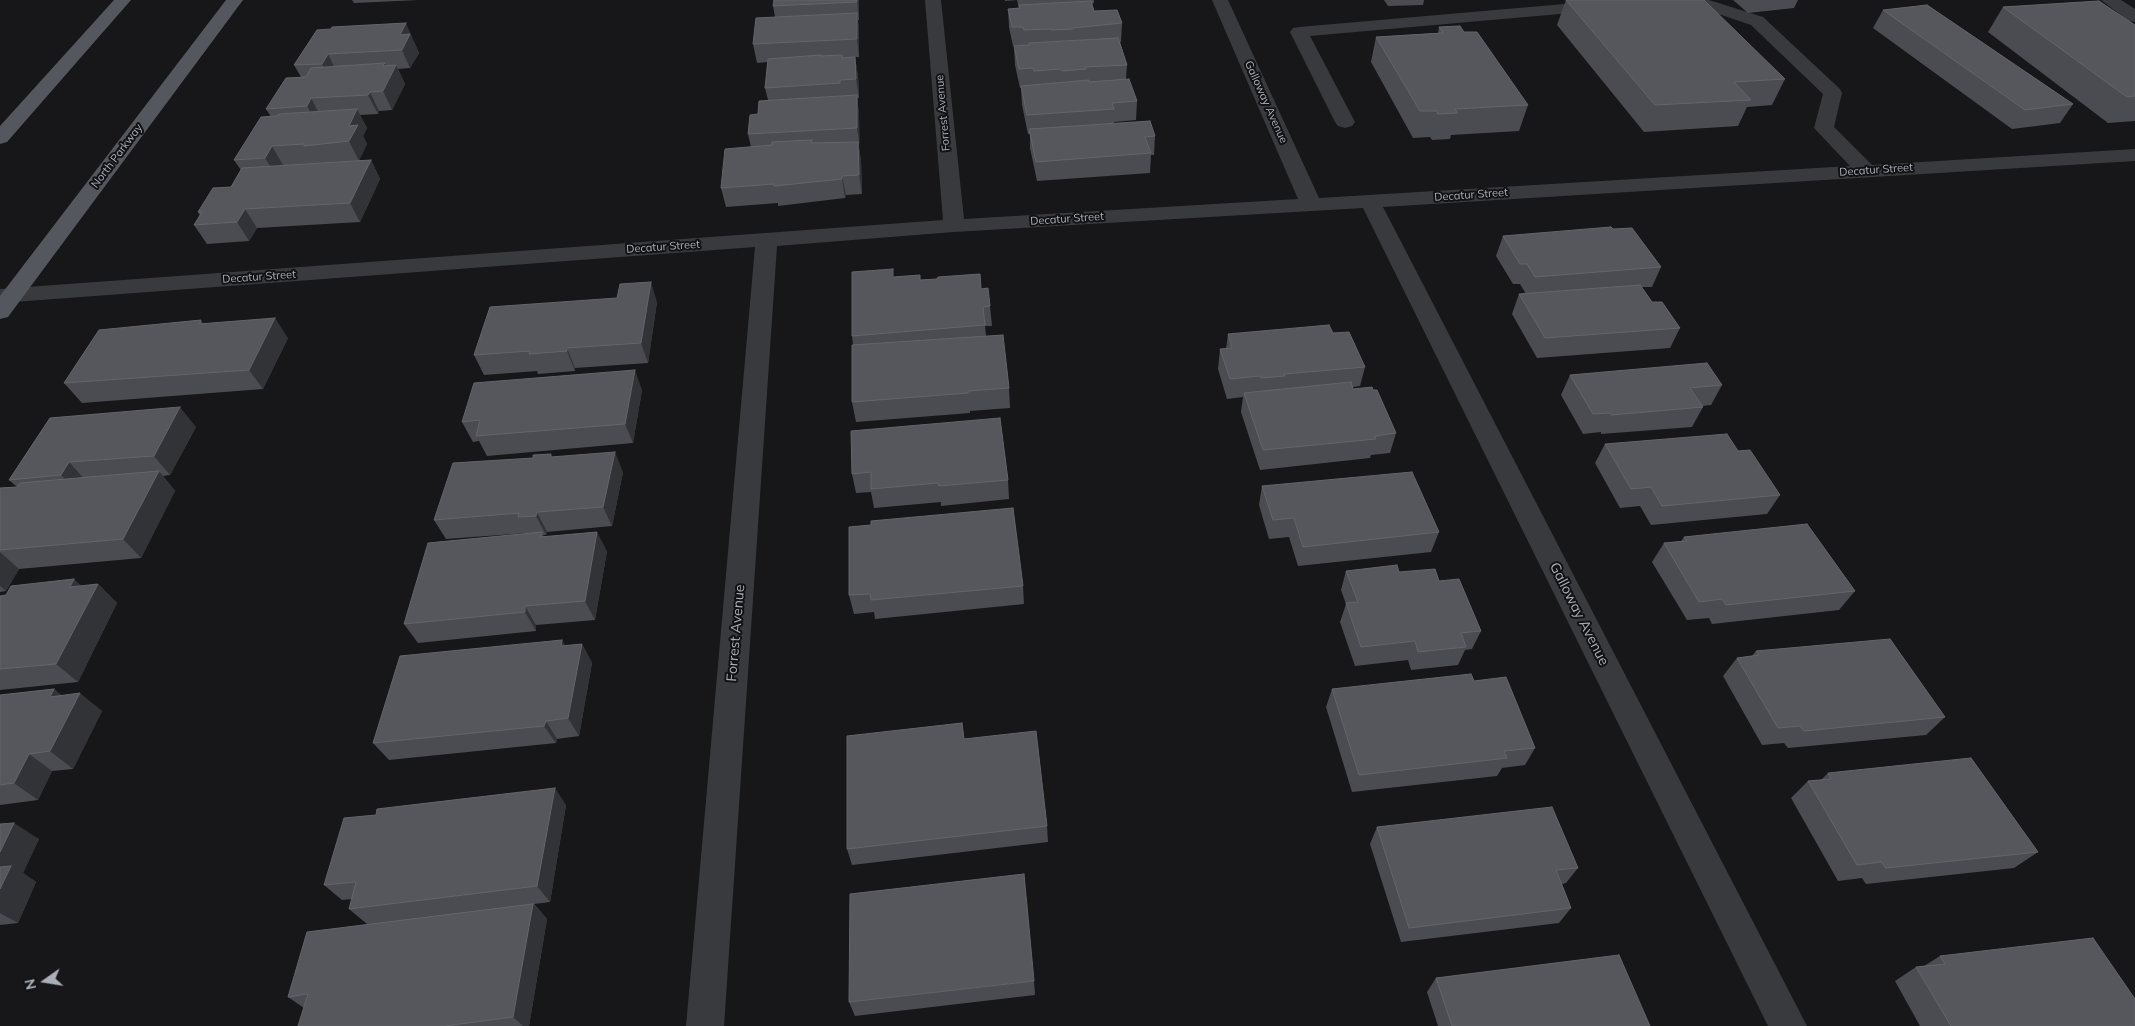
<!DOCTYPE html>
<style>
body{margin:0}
#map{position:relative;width:2135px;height:1026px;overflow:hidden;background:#171719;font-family:Mulish,sans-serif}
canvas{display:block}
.north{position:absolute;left:20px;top:956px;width:50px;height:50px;-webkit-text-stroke:4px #121214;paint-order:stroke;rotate:257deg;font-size:14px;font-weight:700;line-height:20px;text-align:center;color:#aaafb8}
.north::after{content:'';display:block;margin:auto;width:18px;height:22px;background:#aaafb8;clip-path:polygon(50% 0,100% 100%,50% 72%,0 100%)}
</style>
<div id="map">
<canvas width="2135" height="1026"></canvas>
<div class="north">N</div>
</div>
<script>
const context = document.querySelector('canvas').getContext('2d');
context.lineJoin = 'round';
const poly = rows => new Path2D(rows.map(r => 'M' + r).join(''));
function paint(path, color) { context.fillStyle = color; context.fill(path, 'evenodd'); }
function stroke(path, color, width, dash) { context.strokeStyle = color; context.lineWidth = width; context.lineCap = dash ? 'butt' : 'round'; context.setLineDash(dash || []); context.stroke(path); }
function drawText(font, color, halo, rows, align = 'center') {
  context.font = font + ' Mulish,sans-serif'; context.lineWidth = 4; context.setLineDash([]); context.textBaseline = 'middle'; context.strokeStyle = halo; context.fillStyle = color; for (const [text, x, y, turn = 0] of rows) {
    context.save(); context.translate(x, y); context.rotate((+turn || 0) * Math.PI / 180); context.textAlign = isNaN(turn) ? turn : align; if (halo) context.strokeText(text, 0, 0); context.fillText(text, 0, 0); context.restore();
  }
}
const minor = poly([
 [925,0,941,0,964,219,1298,199,1212,0,1228,0,1319,198,1850,166,1814,128,1823,94,1751,25,1707,10,1666,8,1663,4,1668,0,1709,0,1763,17,1840,89,1842,93,1834,127,1872,165,2135,149,2135,161,1383,207,1807,1026,1768,1026,1363,208,954,232,777,246,724,1026,686,1026,755,247,0,303,0,289,943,220,925,0],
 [2101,0,2121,0,2135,9,2135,22,2129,21,2101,0],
 [1599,1,1605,2,1608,6,1605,10,1310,36,1355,122,1352,126,1345,128,1338,126,1335,122,1290,32,1293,28,1299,27,1599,1]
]);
const major = poly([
 [114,0,131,0,7,142,0,144,0,126,114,0],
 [226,0,243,0,8,317,0,319,0,296,226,0]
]);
const wall = poly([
 [352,0,419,0,354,3],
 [774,0,859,0,859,20,858,20,859,31,859,57,855,57,858,76,859,98,857,98,859,114,859,147,861,161,862,194,846,195,845,198,778,206,778,203,726,207,721,188,751,147,748,134,758,114,768,100,765,88,768,62,757,63,753,44,775,17,773,6],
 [1005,0,1094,0,1094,3,1092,4,1094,11,1122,23,1121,42,1120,42,1127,65,1126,79,1137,101,1136,120,1114,122,1114,123,1155,136,1154,155,1151,155,1150,173,1037,181,1030,148,1030,134,1028,134,1022,105,1021,88,1020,88,1015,65,1014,46,1024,45,1013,46,1009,27,1008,9,1019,9,1017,0,1005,1],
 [1384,0,1424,0,1423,5,1388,6],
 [1566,0,1785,79,1772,105,1747,107,1738,126,1644,132,1557,25],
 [1733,0,1798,0,1794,8,1748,13],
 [2003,7,2135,25,2135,121,2108,123,1988,32],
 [1883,10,2073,104,2060,123,2012,129,1873,28],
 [1439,27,1528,105,1519,131,1451,135,1450,139,1432,140,1430,137,1413,138,1371,62,1376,37,1438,33],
 [317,30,414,42,419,53,410,68,398,69,405,84,392,110,379,111,378,114,360,115,367,128,363,136,367,144,359,160,371,160,380,179,360,222,257,228,249,241,207,244,194,225,200,216,198,212,231,187,241,170,234,160,271,117,266,109,301,77,294,65],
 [1613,229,1661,267,1652,287,1642,287,1652,302,1680,328,1670,348,1537,358,1512,314,1519,294,1526,294,1520,284,1513,284,1496,256,1503,236],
 [894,277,981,289,990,306,992,326,985,326,986,336,1009,388,1010,408,970,411,970,413,856,422,852,402,853,345,852,336],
 [657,302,648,363,575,368,575,371,538,374,537,371,484,375,474,355],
 [201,320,203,324,288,338,263,389,82,403,64,383],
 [1333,333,1365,367,1360,386,1353,387,1353,389,1373,390,1396,433,1390,453,1371,455,1370,458,1260,470,1241,412,1243,397,1227,399,1218,369,1220,349,1226,349,1228,334],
 [1570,375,1722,385,1711,405,1702,406,1703,407,1692,427,1601,434,1601,432,1583,434,1561,395],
 [642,390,633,443,487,456,479,441,473,442,462,422],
 [50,418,196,427,170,475,163,476,175,491,141,558,19,569,6,591,0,592,0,488,17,487,9,480],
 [851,431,1008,480,1009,499,941,506,941,502,874,508,871,492,856,493,852,474],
 [1605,444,1738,451,1780,495,1767,514,1651,525,1640,506,1620,508,1595,463],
 [623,472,612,526,547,532,546,535,543,535,544,537,607,551,595,620,536,625,536,631,418,643,404,624,527,534,527,533,446,539,434,520],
 [1262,486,1439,532,1431,552,1298,566,1289,537,1269,539,1259,505],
 [849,527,1023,586,1024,604,875,619,874,612,854,614,849,595],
 [1684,537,1855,591,1839,610,1712,624,1709,618,1687,620,1652,562,1664,543,1681,541],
 [1346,571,1399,572,1439,581,1481,631,1472,649,1465,650,1458,665,1411,670,1408,660,1355,666,1340,622,1346,604,1341,590],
 [98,584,117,603,78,682,0,690,0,596],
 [562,640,565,646,582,644,592,663,579,736,557,739,556,743,389,760,373,743],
 [1756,651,1945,717,1926,735,1788,748,1784,743,1762,745,1723,676,1737,658,1752,656],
 [1474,681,1535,748,1525,765,1502,768,1497,776,1352,792,1326,707,1332,689],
 [54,689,61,695,102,711,73,769,52,771,38,800,0,805,0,695],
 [964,739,1047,826,1048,842,852,865,847,849],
 [1828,773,2038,852,2014,868,1866,884,1862,878,1838,881,1791,798,1808,781,1821,780],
 [566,805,550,902,534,904,547,919,529,1026,298,1026,304,1008,288,997,367,924,349,909,352,899,342,900,324,885],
 [0,824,39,839,23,873,36,882,18,923,0,925],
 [1377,827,1578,868,1566,883,1562,884,1571,908,1559,923,1401,942,1370,844],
 [1940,956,2135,1026,1920,1026,1895,981,1916,967,1924,966],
 [1436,978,1650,1026,1438,1026,1427,992],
 [1034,981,1035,995,855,1016,849,1002]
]);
const shadedWall = poly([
 [857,0,859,0,859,20],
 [857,13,859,31,859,57,857,39],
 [406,23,419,53,410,68,402,50,400,35],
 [328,54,337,73,332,82,322,64],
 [855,57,858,76,859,98,856,79],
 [385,63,391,76,396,65,405,84,392,110,383,91,383,66],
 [370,92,379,111,378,114,368,95],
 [857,95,859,114,860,147,857,128],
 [311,98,321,117,317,125,307,106],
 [357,109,367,128,363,136,367,144,359,161,349,141,349,126],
 [858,142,861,161,862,194,859,175],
 [272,146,283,165,277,177,265,158],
 [371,160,380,179,360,222,350,203],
 [842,176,846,195,845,198,842,179],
 [245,209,257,228,249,241,237,222],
 [651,282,657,302,648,363,641,343],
 [275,318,288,338,263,389,249,370],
 [567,348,575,368,575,371,567,351],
 [635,370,642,390,633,443,625,424],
 [180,407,196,427,170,475,154,456],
 [615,452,623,472,612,526,603,507],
 [69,462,87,482,80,495,61,475],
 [159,471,175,491,141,558,123,539],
 [537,512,547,532,546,535,536,516],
 [597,532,607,551,595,620,585,601],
 [0,552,19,569,6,591,0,586],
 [74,579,92,596,98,584,117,603,78,682,56,664,70,587],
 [525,606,536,625,536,631,525,612],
 [562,640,573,659,561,646],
 [582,644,592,663,579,736,568,718],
 [54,689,74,706,80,693,102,711,73,769,50,751,50,697],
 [546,721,557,739,556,743,544,726],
 [29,754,52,771,38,800,14,783],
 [555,788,566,805,550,902,537,886],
 [14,823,39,839,23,873,36,882,18,923,0,913,0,852],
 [533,904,547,919,529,1026,523,1026,513,1017]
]);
const building = poly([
 [774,0,857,0,857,2,773,6,774,0],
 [1566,0,1704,0,1785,79,1734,82,1751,100,1655,105,1566,0],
 [1091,1,1094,11,1117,10,1122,23,1073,28,1073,29,1051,30,1051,29,1024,30,1023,27,1012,27,1008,9,1020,8,1019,5,1091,1],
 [2099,1,2135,25,2135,96,2127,97,2003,7,2099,1],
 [1927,5,2073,104,2025,110,1883,10,1927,5],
 [857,13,857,39,753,44,756,18,857,13],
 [406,23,400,35,410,34,402,50,328,54,322,64,294,65,317,30,331,29,332,27,406,23],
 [1460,26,1464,32,1477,32,1528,105,1455,109,1458,113,1438,114,1437,111,1420,111,1376,37,1443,33,1439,27,1460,26],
 [1118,38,1127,65,1085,67,1086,69,1062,71,1061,69,1034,71,1033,68,1019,69,1014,46,1029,45,1029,43,1118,38],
 [821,55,821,56,842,55,842,58,855,57,856,79,840,80,840,83,765,88,768,59,821,55],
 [385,63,383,66,396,65,383,91,370,92,368,95,311,98,307,106,266,109,286,78,306,77,311,68,385,63],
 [1129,79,1137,101,1112,103,1114,109,1027,115,1021,86,1089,80,1089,82,1129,79],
 [857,95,857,128,748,134,750,115,758,114,759,101,857,95],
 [357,109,349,126,358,125,349,141,304,146,304,144,272,146,265,158,234,160,261,117,277,116,279,114,357,109],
 [1150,121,1155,136,1145,137,1151,153,1036,162,1029,129,1150,121],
 [812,140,811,143,858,142,859,175,842,176,842,179,774,186,774,184,721,188,725,149,772,145,772,142,812,140],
 [371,160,350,203,245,209,237,222,194,225,202,212,198,212,213,188,231,187,242,168,371,160],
 [1611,227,1613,229,1632,228,1661,267,1535,277,1527,264,1520,264,1503,236,1611,227],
 [893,269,893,277,920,275,920,280,937,279,938,277,980,274,981,289,988,288,990,306,983,307,985,325,852,336,852,272,893,269],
 [651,282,641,343,567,348,567,351,529,354,530,351,474,355,490,307,617,298,620,284,651,282],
 [1640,285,1652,302,1662,302,1680,328,1545,338,1519,294,1640,285],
 [275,318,249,370,64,383,99,330,201,320,199,324,275,318],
 [1329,325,1333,333,1349,332,1365,367,1284,374,1285,376,1261,378,1260,376,1230,379,1220,349,1232,348,1228,334,1329,325],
 [1003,335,1009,388,968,391,968,393,852,402,852,345,1003,335],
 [1707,363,1722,385,1690,388,1703,407,1611,415,1610,413,1593,414,1570,375,1707,363],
 [635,370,625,424,476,436,480,420,462,422,474,383,635,370],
 [1351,382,1353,389,1372,387,1373,390,1377,390,1396,433,1375,436,1376,439,1263,450,1244,393,1351,382],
 [180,407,154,456,69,462,61,475,9,480,50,418,180,407],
 [1000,418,1008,480,939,486,938,483,871,489,871,472,852,474,851,431,1000,418],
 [1727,434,1738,451,1750,450,1780,495,1662,506,1651,487,1631,489,1605,444,1727,434],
 [615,452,603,507,537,512,536,516,518,517,519,513,434,520,453,463,533,458,533,455,551,454,551,457,615,452],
 [159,471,123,539,0,550,0,488,17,487,20,483,159,471],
 [1412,472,1439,532,1303,547,1294,518,1273,520,1262,486,1412,472],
 [1013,508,1023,586,871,600,870,594,849,595,849,527,871,525,871,521,1013,508],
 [1807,524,1855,591,1726,605,1722,599,1699,602,1664,543,1687,541,1684,537,1807,524],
 [542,532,540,537,597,532,585,601,525,606,525,612,404,624,428,543,542,532],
 [1397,565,1399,572,1435,569,1439,581,1459,579,1481,631,1461,633,1466,647,1418,652,1415,641,1361,647,1346,603,1358,602,1346,571,1397,565],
 [74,579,70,587,98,584,56,664,0,669,0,596,6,595,11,586,74,579],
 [1890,639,1945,717,1804,731,1800,726,1778,728,1737,658,1759,655,1756,651,1890,639],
 [562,640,561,646,582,644,568,718,546,721,544,726,373,743,400,656,562,640],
 [1471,674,1474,681,1506,677,1535,748,1504,751,1507,758,1359,775,1332,689,1471,674],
 [54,689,50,697,80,693,50,751,29,754,14,783,0,785,0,695,54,689],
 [962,723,964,739,1036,731,1047,826,847,849,847,736,962,723],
 [1971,758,2038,852,1886,868,1881,862,1857,865,1808,781,1831,779,1828,773,1971,758],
 [555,788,537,886,349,909,356,882,324,885,344,818,376,815,377,809,555,788],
 [1552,807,1578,868,1556,870,1571,908,1409,928,1377,827,1552,807],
 [14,823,0,852,0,824,14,823],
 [11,866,0,889,0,867,11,866],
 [1024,874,1034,981,849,1002,850,894,1024,874],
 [533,904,513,1017,445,1026,298,1026,308,994,288,997,307,932,533,904],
 [2093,938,2135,999,2135,1026,1951,1026,1916,967,1945,964,1940,956,2093,938],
 [1619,955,1650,1026,1452,1026,1436,978,1619,955]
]);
const farStreetnames = [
 ["Galloway Avenue",1266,102,66],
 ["Forrest Avenue",943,113,-95],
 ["North Parkway",117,156,-53],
 ["Decatur Street",1876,170,-4],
 ["Decatur Street",1471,195,-4],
 ["Decatur Street",1067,219,-4],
 ["Decatur Street",663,247,-4],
 ["Decatur Street",259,277,-4]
];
const streetNames = [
 ["Galloway Avenue",1579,614,63],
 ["Forrest Avenue",736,633,-85]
];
paint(minor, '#383a3e');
paint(major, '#54575d');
paint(wall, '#4b4c51');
paint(shadedWall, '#323336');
paint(building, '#55575c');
stroke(building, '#63656a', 1);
drawText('11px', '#aaafb8', '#121214', farStreetnames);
drawText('14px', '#aaafb8', '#121214', streetNames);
</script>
